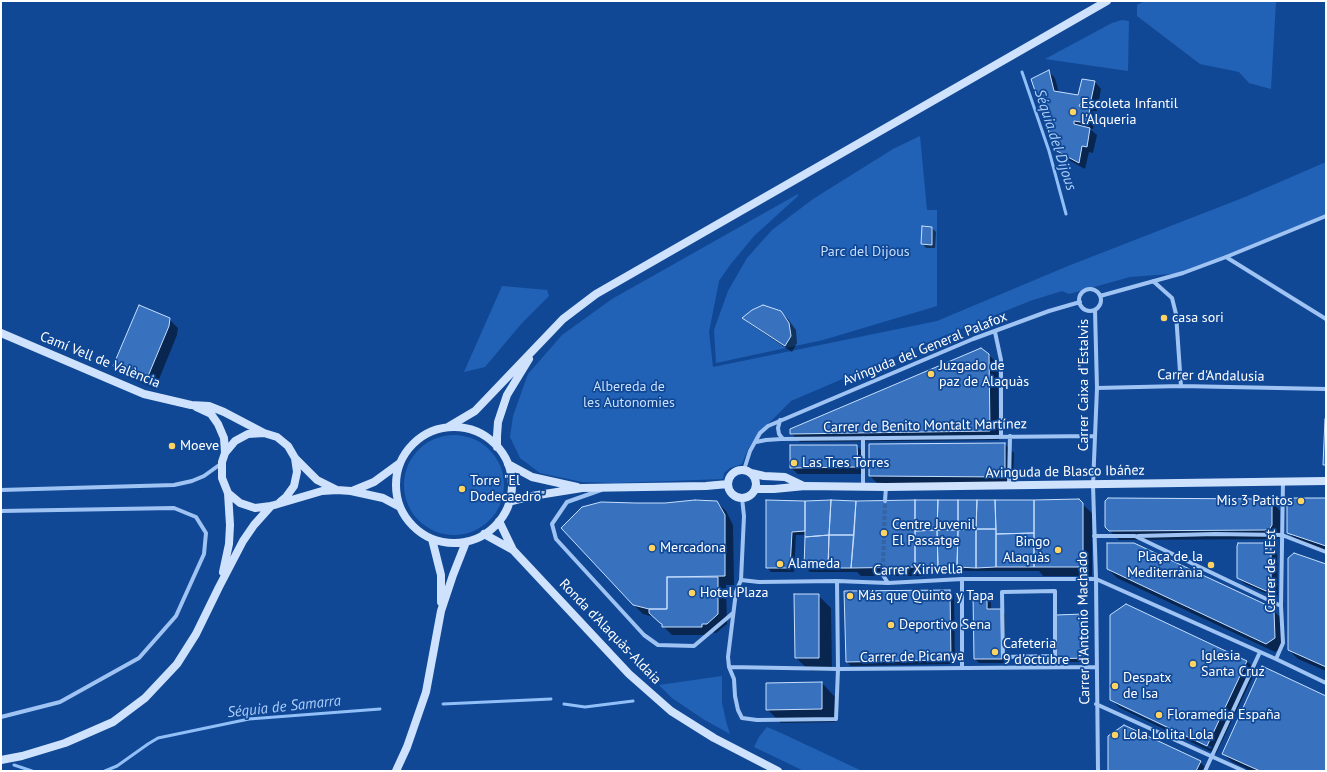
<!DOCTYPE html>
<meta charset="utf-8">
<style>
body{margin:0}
#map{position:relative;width:1327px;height:772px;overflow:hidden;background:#104896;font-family:"PT Sans",sans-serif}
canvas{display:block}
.frame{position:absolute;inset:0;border:2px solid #fff;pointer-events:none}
</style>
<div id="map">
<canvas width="1327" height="772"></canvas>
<div class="frame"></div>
</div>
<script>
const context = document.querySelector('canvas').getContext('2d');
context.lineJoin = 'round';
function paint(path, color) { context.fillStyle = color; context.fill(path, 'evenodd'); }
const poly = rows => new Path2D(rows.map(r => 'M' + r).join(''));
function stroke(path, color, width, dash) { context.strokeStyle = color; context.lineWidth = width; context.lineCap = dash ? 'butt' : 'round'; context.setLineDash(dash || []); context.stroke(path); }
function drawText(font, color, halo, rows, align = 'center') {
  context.font = font + ' "PT Sans",sans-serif'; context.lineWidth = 3.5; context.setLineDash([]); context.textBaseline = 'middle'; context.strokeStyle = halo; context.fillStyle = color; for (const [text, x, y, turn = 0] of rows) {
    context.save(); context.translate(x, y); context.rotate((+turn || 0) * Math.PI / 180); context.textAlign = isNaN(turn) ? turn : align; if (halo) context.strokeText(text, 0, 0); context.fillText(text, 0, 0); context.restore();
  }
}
const green = poly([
 [1145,1,1276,1,1271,89,1249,83,1239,72,1200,64,1137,16,1137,5],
 [1122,20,1129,21,1128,71,1045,59,1112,23],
 [920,136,927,210,937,210,937,306,823,340,716,363,714,330,728,291,747,258,772,230,813,199,893,149],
 [1326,162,1326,214,1183,273,1130,277,1069,294,1062,291,1030,301,931,341,791,401,757,435,748,449,742,464,730,468,724,473,723,479,616,483,582,482,540,473,520,458,510,437,513,416,528,374,562,335,612,299,798,194,798,196,754,236,730,265,719,281,709,332,713,367,937,321,1068,266,1245,197],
 [502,286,547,290,549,296,522,323,485,367,464,372],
 '404 485a50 50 0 1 1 100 0a50 50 0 1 1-100 0Z',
 [722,676,722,703,727,725,730,734,703,719,672,698,659,685],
 [767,727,781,733,862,771,804,771,754,747,759,737]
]);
const shadow = poly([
 [1049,72,1055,78,1059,93,1079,96,1095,82,1101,89,1097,111,1091,111,1096,116,1093,129,1090,129,1097,135,1093,153,1089,152,1085,169,1063,157,1056,150],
 [932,228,936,232,935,248,926,248,922,243],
 [781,312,788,319,796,330,797,343,792,352,750,324,743,318],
 [169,319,178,328,177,335,155,389,123,375,114,366],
 [989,355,998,364,999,440,800,442,791,433],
 [1005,444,1014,453,1013,485,879,485,870,476],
 [857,446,863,452,864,474,798,474,791,468],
 [1326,499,1326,551,1297,541,1288,532],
 [1078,500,1092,513,1092,576,1043,576,1039,571,923,571,923,576,861,576,857,572,810,572,805,567,806,535,796,535,794,572,771,572,767,567,767,501],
 [1270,500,1280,511,1281,534,1278,539,1119,540,1106,527],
 [717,502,726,511,733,525,734,585,726,585,727,624,716,633,711,632,711,635,672,635,654,617,643,614,634,605,636,504],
 [1270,547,1277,554,1278,595,1274,597,1245,584,1238,578],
 [1326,566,1326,671,1298,659,1289,650],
 [1108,569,1272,609,1281,618,1283,621,1283,647,1275,652,1117,578],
 [949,591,954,595,955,664,851,666,846,661],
 [818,595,831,608,832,671,810,671,796,658],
 [986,595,991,599,991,610,1000,610,1005,614,1005,663,979,663,975,659],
 [1083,615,1087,620,1087,662,1062,662,1057,658],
 [1247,661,1256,670,1216,754,1120,708,1111,699],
 [1118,703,1212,747,1211,749,1118,705],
 [822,683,835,697,835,722,781,723,767,709],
 [1326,697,1326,771,1251,771,1232,762,1223,754],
 [1200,762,1209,771,1109,771]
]);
const stream = poly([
 [1022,72,1049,151,1066,214],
 [443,704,551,699],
 [564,704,585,707,633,701],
 [14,765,32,771],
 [105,771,117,766,148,744,158,738,249,719,380,709]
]);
const building = poly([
 [1049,70,1054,91,1078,95,1082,79,1095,81,1090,105,1080,104,1079,106,1090,109,1087,123,1074,121,1074,124,1090,128,1087,147,1082,146,1079,163,1055,150,1031,79,1049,70],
 [922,226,932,227,932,245,921,244,922,226],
 [139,305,170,318,169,326,146,381,113,366,139,305],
 [763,305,781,311,789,323,791,336,785,346,742,318,752,310,763,305],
 [981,348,989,354,990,431,790,434,790,429,981,348],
 [1325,419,1326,419,1326,465,1323,465,1325,419],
 [1005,443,1005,477,869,476,869,444,1005,443],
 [790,445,857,445,858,467,790,468,790,445],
 [1108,498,1270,499,1272,501,1272,525,1269,530,1109,531,1105,527,1105,501,1108,498],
 [1287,498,1326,498,1326,546,1287,533,1287,498],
 [1079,499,1083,503,1083,567,1034,567,1034,500,1079,499],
 [695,500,717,501,725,515,725,576,667,577,667,609,649,609,633,605,561,528,582,507,601,502,636,503,665,503,695,500],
 [766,500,805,501,805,531,792,532,790,568,766,568,766,500],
 [831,500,856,501,854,535,829,535,831,500],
 [831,500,829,535,805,537,805,501,831,500],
 [915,500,915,567,851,568,856,501,915,500],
 [915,500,938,500,937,530,915,531,915,500],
 [938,500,958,500,958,530,937,530,938,500],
 [958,500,977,500,976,529,958,530,958,500],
 [977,500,995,500,996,529,976,529,977,500],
 [995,500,1034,500,1034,533,996,534,995,500],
 [976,529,976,568,957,567,958,530,976,529],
 [976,529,996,529,996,567,976,568,976,529],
 [937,530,958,530,957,567,938,567,937,530],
 [937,530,938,567,915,567,915,531,937,530],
 [1034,533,1034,567,996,567,996,534,1034,533],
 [829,535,828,568,804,568,805,537,829,535],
 [829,535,854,535,851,568,828,568,829,535],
 [1107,543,1134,543,1273,608,1274,611,1275,638,1266,644,1107,569,1107,543],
 [1238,543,1266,543,1271,547,1271,588,1266,591,1237,578,1237,546,1238,543],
 [1294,553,1326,564,1326,667,1288,650,1288,558,1294,553],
 [667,577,718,577,718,614,707,624,702,624,702,627,662,627,662,624,660,623,649,613,649,609,667,609,667,577],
 [950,590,951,660,846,662,844,591,950,590],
 [794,594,819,594,819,658,795,658,794,594],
 [987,594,987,609,1001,609,1002,659,974,659,973,595,987,594],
 [1126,604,1247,661,1207,746,1110,700,1110,615,1126,604],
 [1083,614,1083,658,1056,659,1056,615,1083,614],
 [1262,666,1326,696,1326,771,1260,771,1222,754,1262,666],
 [822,682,822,709,766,710,766,683,822,682],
 [1124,725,1201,761,1196,771,1108,771,1108,736,1124,725]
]);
const streetTunnel = poly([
 [883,568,885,501]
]);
const street = poly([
 [1226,257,1326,319],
 [1153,281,1172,298,1176,314,1181,386],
 '1079 300a11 11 0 1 1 22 0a11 11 0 1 1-22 0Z',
 [1100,296,1183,273,1226,257,1326,216],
 [1095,310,1097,388,1093,485,1096,579,1098,771],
 [995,332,1001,360,1001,436],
 [1097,388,1181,386,1326,389],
 [780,420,778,428,779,434,783,439],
 [756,442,766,440,781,439,1095,436],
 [744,470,750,451,760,433,768,426,973,339,1049,311,1080,302],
 [1009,485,1010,436],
 [863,486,863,438],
 [1,490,174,485,192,481,204,476,222,463],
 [601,490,567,502,552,524,556,539,644,635,658,645,694,646,733,613],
 [742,498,744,516,741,580,736,592,728,657,729,667,734,679,735,696,738,710,742,718,757,720,836,719,838,669,837,581],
 [885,501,886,487],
 [1,511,174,508,196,517,206,533,204,554,176,616,139,658,60,702,1,717],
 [1094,536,1135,536,1281,606],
 [1138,536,1215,534,1282,535,1326,552],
 [883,568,883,575,888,583],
 [741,580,759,582,837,581,888,583,962,579,1096,579,1276,659,1326,683],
 [1055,591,1055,656,1003,657,1002,592,1055,591],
 [1276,659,1283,643,1281,606,1283,482],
 [729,667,838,669,1096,667],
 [962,668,962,579],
 [1096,704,1244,771],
 [1205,771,1260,652]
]);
const secondary = poly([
 [1,333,144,394,191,405,209,406,224,412,264,433],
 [196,407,211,414,218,424,224,438,225,453],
 [448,427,475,411,563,319,596,294,1107,1],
 '396 485a58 58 0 1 1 116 0a58 58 0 1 1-116 0Z',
 [497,447,497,436,498,422,507,395,529,359],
 [508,464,532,477,577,487],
 '728 484a14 14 0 1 1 28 0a14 14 0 1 1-28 0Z',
 [751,473,764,476,785,477,804,486],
 [755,489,774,489,805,486,886,487,1326,481],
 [352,491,374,482,400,463],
 [228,493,240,503,255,508,271,506,322,491,337,490,351,491,383,498,400,507],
 [280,502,286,497,294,486,297,472,295,458],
 [509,502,532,496,582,488,706,486,728,484],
 [499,521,513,550,629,674,671,711,714,738,778,771],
 [484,534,513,550],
 [432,539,441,575,441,602],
 [223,572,229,544,230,525,228,493,222,478,222,462,225,453,235,441,248,434,264,433,277,437,288,446,295,458,317,480,337,490],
 [1,760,22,756,65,743,113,722,145,698,177,664,196,634,219,587,243,541,254,525,271,506],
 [396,771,407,747,426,692,441,611,453,575,466,542]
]);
const markers = [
 [1073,112,4,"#ffd462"],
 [1164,318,4,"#ffd462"],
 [931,374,4,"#ffd462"],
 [172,446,4,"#ffd462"],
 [794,463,4,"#ffd462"],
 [462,489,4,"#ffd462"],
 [1301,501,4,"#ffd462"],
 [884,533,4,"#ffd462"],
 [652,548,4,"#ffd462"],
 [1058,550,4,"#ffd462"],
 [780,564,4,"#ffd462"],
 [1211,565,4,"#ffd462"],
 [692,593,4,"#ffd462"],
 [850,596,4,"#ffd462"],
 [891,625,4,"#ffd462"],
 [995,652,4,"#ffd462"],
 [1193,664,4,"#ffd462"],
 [1115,686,4,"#ffd462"],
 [1159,715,4,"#ffd462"],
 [1115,735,4,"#ffd462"]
];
const poiNames = [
 ["Escoleta Infantil",1081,104],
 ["l'Alqueria",1081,120],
 ["casa sori",1172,318],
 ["Juzgado de",939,366],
 ["paz de Alaquàs",939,382],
 ["Moeve",180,446],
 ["Las Tres Torres",802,463],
 ["Torre \"El",470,481],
 ["Dodecaedro\"",470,497],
 ["Mis 3 Patitos",1293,501,"right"],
 ["Centre Juvenil",892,525],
 ["El Passatge",892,541],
 ["Bingo",1050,542,"right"],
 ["Alaquàs",1050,558,"right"],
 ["Mercadona",660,548],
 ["Plaça de la",1203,557,"right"],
 ["Mediterrània",1203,573,"right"],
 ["Alameda",788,564],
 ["Hotel Plaza",700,593],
 ["Más que Quinto y Tapa",858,596],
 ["Deportivo Sena",899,625],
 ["Cafeteria",1003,644],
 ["9 d'octubre",1003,660],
 ["Iglesia",1201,656],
 ["Santa Cruz",1201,672],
 ["Despatx",1123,678],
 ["de Isa",1123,694],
 ["Floramedia España",1167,715],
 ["Lola Lolita Lola",1123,735]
];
const parkNames = [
 ["Parc del Dijous",865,252],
 ["Albereda de",629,387],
 ["les Autonomies",629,403]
];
const streetNames = [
 ["Avinguda del General Palafox",925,349,-22],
 ["Camí Vell de València",100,360,22],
 ["Carrer d'Andalusia",1211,376,1],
 ["Carrer Caixa d'Estalvis",1084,385,-90],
 ["Carrer de Benito Montalt Martínez",925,426,-1],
 ["Avinguda de Blasco Ibáñez",1065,472,-1],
 ["Carrer Xirivella",918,570,-1],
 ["Carrer de l'Est",1271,571,-90],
 ["Carrer d'Antonio Machado",1084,628,-91],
 ["Ronda d'Alaquàs-Aldaia",610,632,46],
 ["Carrer de Picanya",912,657,-1]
];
const waterNames = [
 ["Séquia del Dijous",1055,140,72],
 ["Séquia de Samarra",284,707,-6]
];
paint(green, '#2262b6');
paint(shadow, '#0007');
stroke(stream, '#91bff8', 3);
paint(building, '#3872bf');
stroke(building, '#c7dffe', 1);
stroke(streetTunnel, '#3463a6', 4, [4, 2]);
stroke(street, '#9fc4f4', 4);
stroke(secondary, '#cfe2fd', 8);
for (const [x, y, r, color] of markers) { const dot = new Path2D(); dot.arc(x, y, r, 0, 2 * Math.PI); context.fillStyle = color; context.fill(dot); stroke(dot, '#104896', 1.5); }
drawText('14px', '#fff', '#104896', poiNames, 'left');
drawText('14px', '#c7dffe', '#104896', parkNames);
drawText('14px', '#fff', '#104896', streetNames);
drawText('italic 15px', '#accefb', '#104896', waterNames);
</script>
